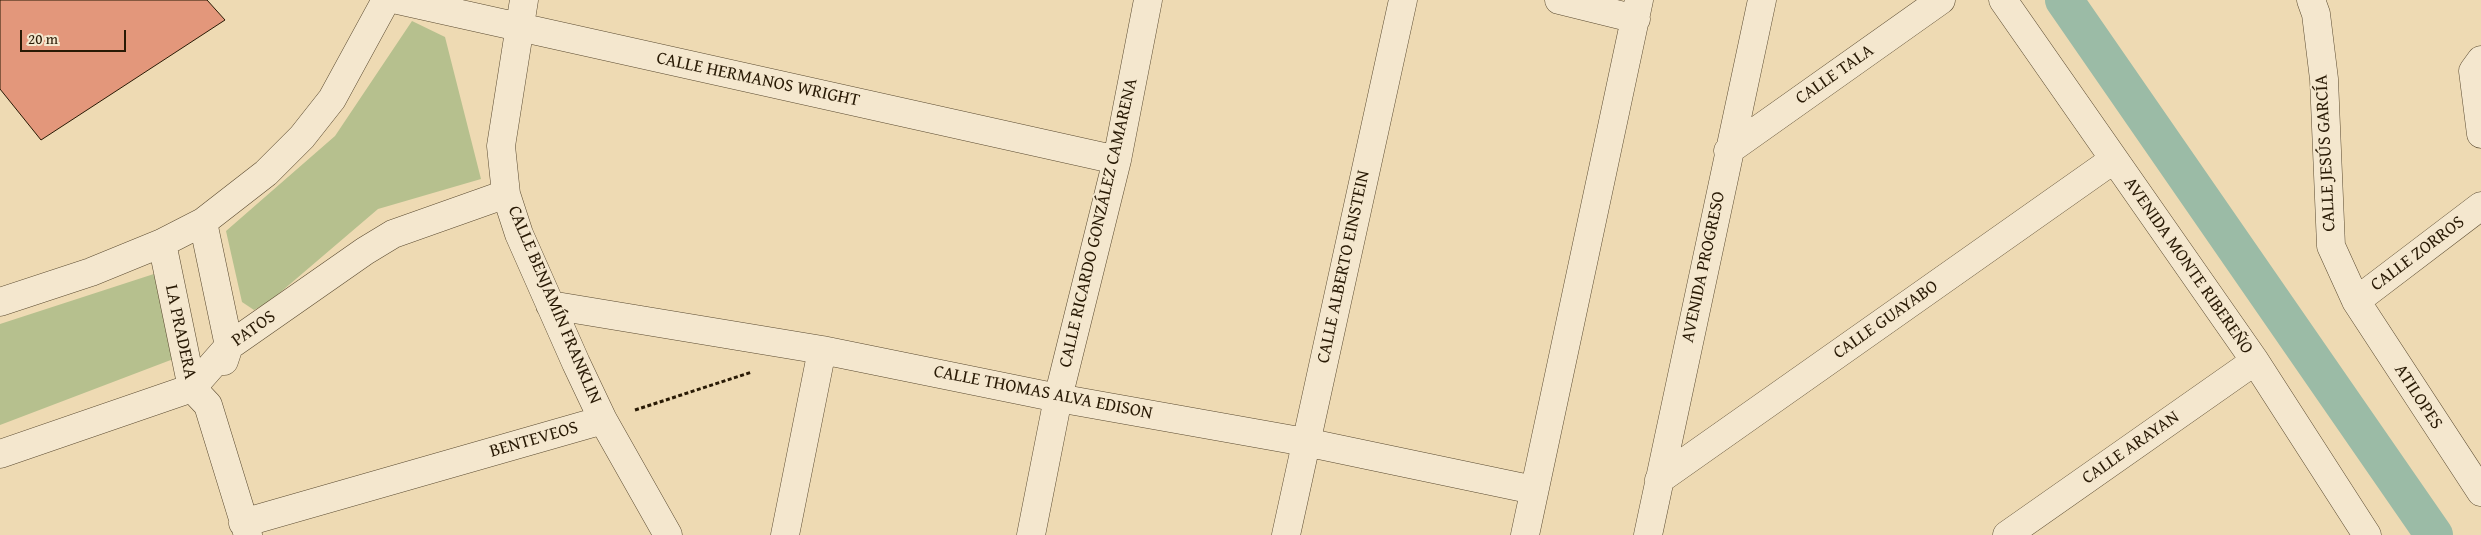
<!DOCTYPE html>
<meta charset="utf-8">
<style>
body{margin:0}
#map{position:relative;width:2481px;height:535px;overflow:hidden;background:#eedab3;font-family:"Gentium Book Plus",serif}
canvas{display:block}
.scale{position:absolute;left:20px;top:30px;width:106px;height:22px;box-sizing:border-box;border:2px solid #291a05;border-top:0;padding-left:6px;font-size:15px;line-height:18px;white-space:nowrap;color:#291a05;-webkit-text-stroke:4px #f4e7ce;paint-order:stroke}
</style>
<div id="map">
<canvas width="2481" height="535"></canvas>
<div class="scale">20 m</div>
</div>
<script>
const context = document.querySelector('canvas').getContext('2d');
context.lineJoin = 'round';
function paint(path, color) { context.fillStyle = color; context.fill(path, 'evenodd'); }
const poly = rows => new Path2D(rows.map(r => 'M' + r).join(''));
function stroke(path, color, width, dash) { context.strokeStyle = color; context.lineWidth = width; context.lineCap = dash ? 'butt' : 'round'; context.setLineDash(dash || []); context.stroke(path); }
function drawText(font, color, halo, rows, align = 'center') {
  context.font = font + ' "Gentium Book Plus",serif'; context.lineWidth = 4; context.setLineDash([]); context.textBaseline = 'middle'; context.strokeStyle = halo; context.fillStyle = color; for (const [text, x, y, turn = 0] of rows) {
    context.save(); context.translate(x, y); context.rotate((+turn || 0) * Math.PI / 180); context.textAlign = isNaN(turn) ? turn : align; if (halo) context.strokeText(text, 0, 0); context.fillText(text, 0, 0); context.restore();
  }
}
const green = poly([
 [412,21,445,37,481,179,378,209,269,302,254,310,242,302,226,231,335,136],
 [160,272,176,358,0,425,0,324]
]);
const canal = poly([
 [2064,0,2434,535]
]);
const building = poly([
 [0,0,207,0,225,20,41,140,0,89,0,0]
]);
const path = poly([
 [635,410,752,372]
]);
const minor = poly([
 [398,0,1117,160],
 [524,0,501,146,506,194,519,234,576,363,603,420,668,535],
 [1559,0,1636,19],
 [2003,0,2255,361,2367,535],
 [2311,0,2316,14,2324,79,2331,246,2356,301,2481,492],
 [2481,60,2473,71,2481,134],
 [1728,151,1941,0],
 [203,222,229,346,224,361],
 [162,243,192,388,208,405,248,535],
 [2356,301,2481,206],
 [0,302,91,272,162,243,203,222,266,173,302,137,332,99,386,0],
 [550,305,822,350,1058,398,1305,442,1534,490],
 [0,454,192,388,229,346,365,251,393,234,506,194],
 [1659,480,2113,160],
 [243,523,603,420],
 [785,535,822,350],
 [1031,535,1058,398,1117,160,1148,0],
 [1286,535,1403,0],
 [1525,535,1639,0],
 [1648,535,1762,0],
 [2007,535,2255,361]
]);
const streetNames = [
 ["CALLE TALA",1835,75,-35],
 ["CALLE HERMANOS WRIGHT",758,80,12],
 ["CALLE JESÚS GARCÍA",2326,153,-93],
 ["CALLE RICARDO GONZÁLEZ CAMARENA",1099,223,-77],
 ["CALLE ZORROS",2418,254,-37],
 ["AVENIDA MONTE RIBEREÑO",2188,266,55],
 ["CALLE ALBERTO EINSTEIN",1344,267,-78],
 ["AVENIDA PROGRESO",1704,267,-78],
 ["CALLE BENJAMÍN FRANKLIN",554,305,67],
 ["CALLE GUAYABO",1886,320,-35],
 ["PATOS",254,329,-35],
 ["LA PRADERA",180,332,78],
 ["CALLE THOMAS ALVA EDISON",1043,393,11],
 ["ATILOPES",2418,397,57],
 ["BENTEVEOS",534,440,-16],
 ["CALLE ARAYAN",2131,448,-35]
];
paint(green, '#b6c08e');
stroke(canal, '#9bbba6', 38);
paint(building, '#e3977b');
stroke(building, '#291a05', 1);
stroke(minor, '#5a4a30', 29);
stroke(path, '#291a05', 3, [4, 2.5]);
stroke(minor, '#f4e7ce', 28);
drawText('18px', '#291a05', '#f4e7ce', streetNames);
</script>
